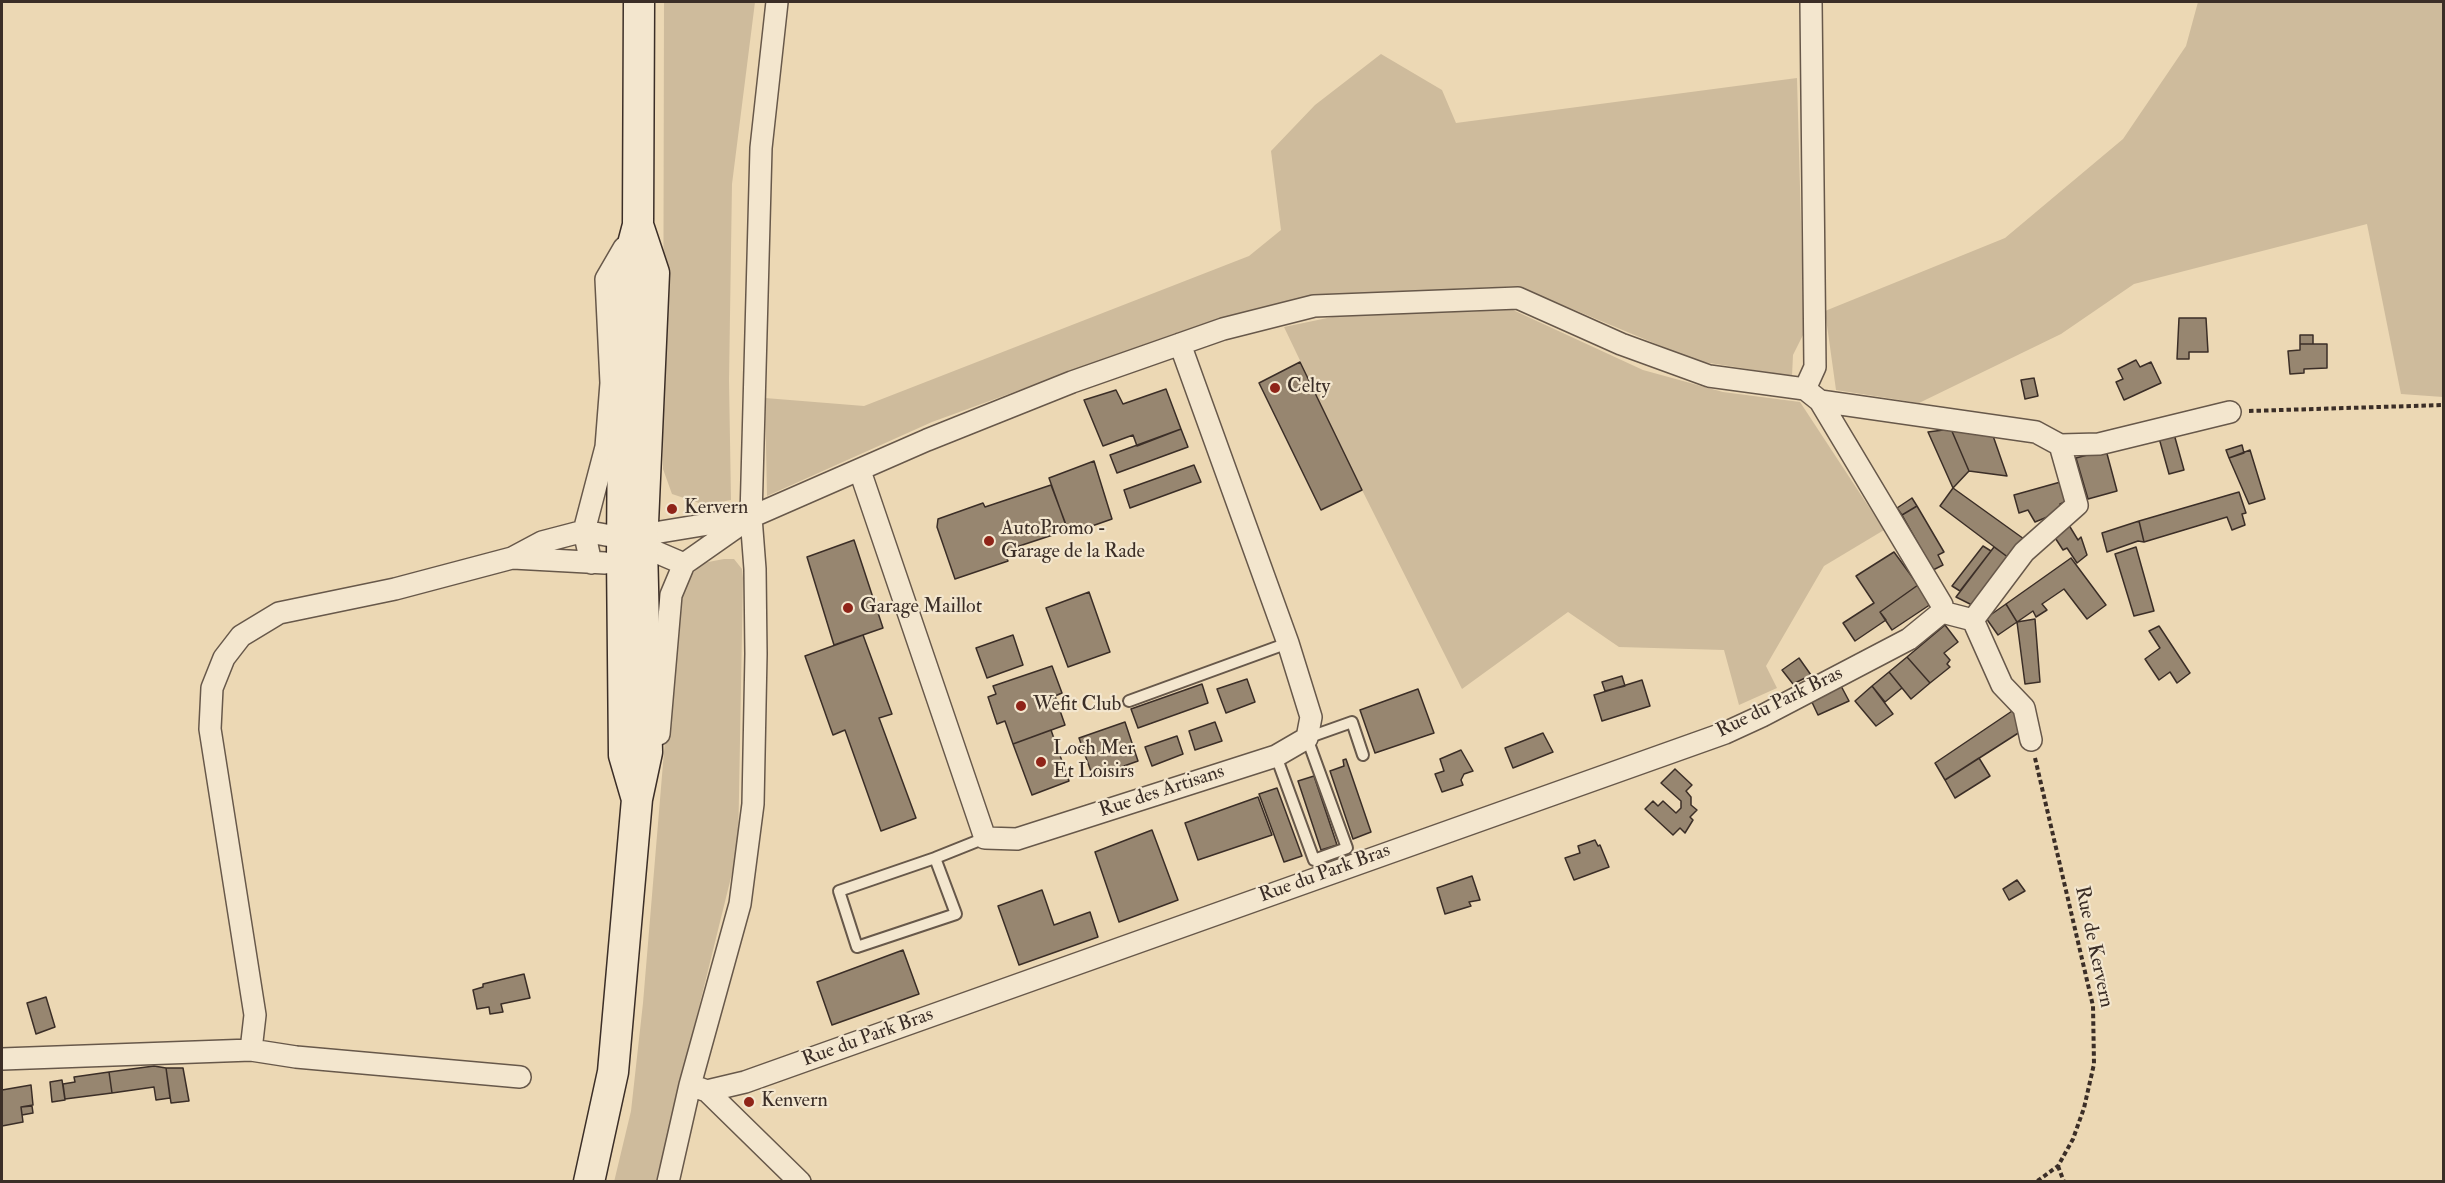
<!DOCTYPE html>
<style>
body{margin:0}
#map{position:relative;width:2445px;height:1183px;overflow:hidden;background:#ecd8b4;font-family:"IM FELL Double Pica",serif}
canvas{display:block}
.frame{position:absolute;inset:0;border:3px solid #3b2e27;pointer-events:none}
</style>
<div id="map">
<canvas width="2445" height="1183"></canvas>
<div class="frame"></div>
</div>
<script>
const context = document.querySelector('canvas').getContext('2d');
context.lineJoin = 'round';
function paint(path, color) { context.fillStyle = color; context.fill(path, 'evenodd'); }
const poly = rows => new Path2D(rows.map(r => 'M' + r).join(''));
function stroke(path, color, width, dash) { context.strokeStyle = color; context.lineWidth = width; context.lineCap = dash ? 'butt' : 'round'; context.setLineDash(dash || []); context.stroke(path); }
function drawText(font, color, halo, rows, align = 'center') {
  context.font = font + ' "IM FELL Double Pica",serif'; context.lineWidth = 4.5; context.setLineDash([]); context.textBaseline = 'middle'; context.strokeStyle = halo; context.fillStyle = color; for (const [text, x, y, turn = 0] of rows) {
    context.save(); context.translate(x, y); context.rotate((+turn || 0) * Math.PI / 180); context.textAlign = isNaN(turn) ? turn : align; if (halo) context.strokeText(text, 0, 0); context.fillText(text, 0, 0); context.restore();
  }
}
const green = poly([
 [664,2,755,2,732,184,729,381,731,500,705,505,672,494,663,469],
 [2198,2,2443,2,2443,397,2401,394,2367,224,2134,284,2061,334,1919,403,1836,390,1825,311,2005,238,2123,139,2186,46],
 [1381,54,1442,90,1456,123,1797,78,1804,333,1793,355,1792,376,1697,361,1517,286,1332,295,1173,334,932,422,767,496,765,398,864,406,1249,256,1281,230,1271,151,1315,105],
 [1513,310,1643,370,1723,392,1800,402,1884,530,1824,566,1766,666,1777,688,1739,705,1724,650,1619,647,1568,612,1462,689,1362,490,1284,327,1337,316],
 [724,559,734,559,742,569,743,578,738,849,656,1181,614,1182,631,1111,643,1003,676,608,690,576,703,563]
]);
const building = poly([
 [2179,318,2206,318,2208,352,2189,352,2189,359,2177,359,2179,318],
 [2300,335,2313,335,2313,344,2300,344,2300,335],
 [2300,344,2327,344,2327,368,2304,369,2304,373,2290,374,2288,351,2300,350,2300,344],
 [2136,360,2140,367,2151,362,2161,383,2124,400,2116,382,2123,379,2118,369,2136,360],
 [1300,362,1362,490,1321,510,1259,383,1300,362],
 [2034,378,2038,396,2025,399,2021,380,2034,378],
 [1166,389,1181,429,1137,446,1133,435,1103,446,1084,400,1116,390,1123,404,1166,389],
 [1181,429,1188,447,1117,473,1110,455,1181,429],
 [1951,429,1991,430,2007,476,1969,471,1951,429],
 [1951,429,1969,471,1953,488,1928,432,1951,429],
 [2174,434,2184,470,2169,474,2159,438,2174,434],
 [2242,445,2244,453,2229,458,2226,450,2242,445],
 [2106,450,2117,491,2088,499,2076,458,2106,450],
 [2250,450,2265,499,2249,504,2229,458,2250,450],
 [1094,461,1112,519,1069,534,1049,478,1094,461],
 [1194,465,1201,482,1130,508,1124,490,1194,465],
 [2064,481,2070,500,2060,504,2062,511,2035,522,2028,510,2019,513,2014,495,2064,481],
 [1051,485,1068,530,1004,551,1008,561,955,579,937,527,938,519,983,503,985,507,1051,485],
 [1953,488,2024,539,2009,558,1940,506,1953,488],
 [2239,492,2246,513,2242,514,2245,525,2232,530,2227,517,2144,542,2139,521,2239,492],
 [1912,498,1917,506,1902,515,1897,508,1912,498],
 [1917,506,1944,552,1938,555,1943,565,1933,570,1902,515,1917,506],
 [2139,521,2144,542,2138,541,2107,552,2102,533,2139,521],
 [2067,522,2078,540,2081,537,2087,555,2077,563,2067,548,2063,550,2052,533,2067,522],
 [854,540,883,628,834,645,807,557,854,540],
 [1983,546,1991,551,1960,591,1952,586,1983,546],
 [1994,547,2009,558,1974,606,1956,597,1994,547],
 [2136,547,2154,611,2134,616,2115,554,2136,547],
 [1894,552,1918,585,1880,612,1886,620,1855,641,1843,623,1874,603,1856,576,1894,552],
 [2071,558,2106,605,2087,619,2064,589,2042,604,2047,610,2036,617,2033,611,2017,622,2006,604,2071,558],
 [1918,585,1931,604,1892,630,1880,612,1918,585],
 [1089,592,1110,652,1068,667,1046,608,1089,592],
 [2006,604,2017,622,1998,635,1986,618,2006,604],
 [2035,619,2040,682,2025,684,2017,622,2035,619],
 [1945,625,1958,642,1944,653,1950,660,1947,664,1950,667,1930,683,1907,657,1945,625],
 [2159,626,2190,673,2177,683,2170,672,2159,680,2145,659,2160,648,2149,631,2159,626],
 [863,635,892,714,879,718,916,818,881,831,845,730,833,735,805,656,863,635],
 [1013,635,1023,665,987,678,976,648,1013,635],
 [1907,657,1930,683,1911,699,1889,672,1907,657],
 [1799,658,1811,675,1793,684,1782,670,1799,658],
 [1052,666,1062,693,1055,696,1065,725,1013,744,1005,721,997,724,988,697,996,694,993,686,1052,666],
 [1889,672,1902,688,1885,702,1872,686,1889,672],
 [1622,676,1625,686,1605,691,1602,682,1622,676],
 [1247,679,1255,702,1226,713,1217,689,1247,679],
 [1642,680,1650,706,1602,721,1594,695,1642,680],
 [1202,684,1208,703,1138,728,1131,709,1202,684],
 [1840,684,1849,701,1818,715,1810,698,1840,684],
 [1872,686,1893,714,1876,726,1855,701,1872,686],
 [1418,689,1434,733,1375,753,1360,710,1418,689],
 [2018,707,2023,730,1945,780,1935,763,2018,707],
 [1125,722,1138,761,1093,777,1079,738,1125,722],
 [1215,722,1222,741,1195,750,1189,731,1215,722],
 [1051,730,1069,781,1032,795,1013,744,1051,730],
 [1543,733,1553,752,1513,768,1505,748,1543,733],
 [1177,736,1183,754,1152,766,1145,747,1177,736],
 [1461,750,1473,771,1464,774,1461,780,1463,785,1442,792,1435,774,1444,771,1440,759,1461,750],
 [1979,758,1990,776,1955,798,1945,780,1979,758],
 [1346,759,1371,832,1353,839,1330,771,1344,766,1343,760,1346,759],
 [1675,769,1692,785,1686,791,1691,797,1691,805,1697,810,1690,817,1693,820,1685,833,1680,828,1673,835,1645,809,1653,801,1658,806,1663,801,1676,813,1681,808,1681,801,1661,783,1675,769],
 [1314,776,1337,845,1321,850,1298,781,1314,776],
 [1277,788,1302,856,1284,862,1259,794,1277,788],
 [1258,797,1272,835,1198,860,1185,823,1258,797],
 [1152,830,1178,900,1119,922,1095,852,1152,830],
 [1595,840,1598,846,1600,845,1609,867,1574,880,1565,858,1580,853,1578,846,1595,840],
 [1472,876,1480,900,1469,902,1471,906,1445,914,1437,888,1472,876],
 [2017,880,2025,891,2009,900,2003,889,2017,880],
 [1042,890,1054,925,1090,912,1098,937,1019,965,998,906,1042,890],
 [903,950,919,994,832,1025,817,982,903,950],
 [524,974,530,998,501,1004,503,1012,490,1014,489,1007,477,1009,473,990,483,987,483,984,524,974],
 [46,997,55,1027,36,1034,27,1003,46,997],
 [154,1066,166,1068,170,1098,156,1100,154,1087,112,1093,109,1072,154,1066],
 [166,1068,183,1068,189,1101,171,1103,166,1068],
 [109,1072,112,1093,65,1099,63,1084,75,1082,74,1077,109,1072],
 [62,1080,65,1100,52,1102,50,1082,62,1080],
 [31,1085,33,1105,21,1107,23,1122,2,1126,2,1090,31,1085],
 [32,1106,33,1113,22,1115,21,1107,32,1106]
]);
const path = poly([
 [2249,411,2444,405],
 [2035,758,2093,1006,2094,1064,2084,1108,2073,1139,2058,1166,2036,1182],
 [2058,1166,2064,1182]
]);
const service = poly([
 [1129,701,1288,643],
 [1276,756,1314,860,1347,848,1307,738,1352,722,1363,755],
 [935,858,956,914,857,947,839,891,935,858,985,838]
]);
const minor = poly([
 [1820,401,2036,432,2060,445,2099,444,2230,412],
 [860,471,985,838,1017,839,1276,756,1307,738,1311,717,1288,643,1180,344],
 [642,546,654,533,745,518],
 [631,548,642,546,684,564],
 [513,558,605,563],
 [591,563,584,531,606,447,611,383,606,279,624,248],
 [1942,612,1973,620,2002,685,2024,708,2031,740],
 [1973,620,2024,552,2077,505,2060,445],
 [659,734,671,595,684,564,751,517,927,440,1072,382,1223,329,1314,306,1518,298,1621,344,1709,376,1805,389,1815,367,1811,2],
 [251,1050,255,1015,210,729,212,688,224,658,241,636,279,613,395,589,512,558,542,542,584,531,622,538,632,547],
 [2,1059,251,1050,296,1057,520,1077],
 [690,1085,707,1091,745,1082,1725,733,1762,716,1909,639,1942,612,1942,605,1820,401,1805,389],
 [707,1091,800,1182],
 [668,1182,690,1085,740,904,753,804,756,654,755,569,751,517,761,148,777,2]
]);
const secondary = poly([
 [636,796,624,755,622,555,624,278,638,225,639,2],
 [589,1182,613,1072,637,799,647,752,642,546,654,273,638,225]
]);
const markers = [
 [1275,388,6,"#8f2418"],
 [672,509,6,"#8f2418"],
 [989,541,6,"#8f2418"],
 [848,608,6,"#8f2418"],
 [1021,706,6,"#8f2418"],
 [1041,762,6,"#8f2418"],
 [749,1102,6,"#8f2418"]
];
const poiNames = [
 ["Celty",1287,388],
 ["Kervern",684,509],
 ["AutoPromo -",1001,530],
 ["Garage de la Rade",1001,553],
 ["Garage Maillot",860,608],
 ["Wefit Club",1033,706],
 ["Loch Mer",1053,750],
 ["Et Loisirs",1053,773],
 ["Kenvern",761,1102]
];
const streetNames = [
 ["Rue du Park Bras",1780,703,-26],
 ["Rue des Artisans",1162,792,-18],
 ["Rue du Park Bras",1325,874,-20],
 ["Rue de Kervern",2093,947,78],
 ["Rue du Park Bras",868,1038,-20]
];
paint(green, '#cebb9c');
paint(building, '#978670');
stroke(building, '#3b2e27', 1.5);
stroke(service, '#67584a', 14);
stroke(minor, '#67584a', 24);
stroke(secondary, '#3b2e27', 33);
stroke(path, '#3b2e27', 4, [4.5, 3]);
stroke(service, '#f3e6ce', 10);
stroke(minor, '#f3e6ce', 21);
stroke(secondary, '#f3e6ce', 30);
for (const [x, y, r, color] of markers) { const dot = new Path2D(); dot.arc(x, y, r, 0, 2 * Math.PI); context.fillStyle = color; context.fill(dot); stroke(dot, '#f3e6ce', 2); }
drawText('20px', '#3b2e27', '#f3e6ce', poiNames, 'left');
drawText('20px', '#3b2e27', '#f3e6ce', streetNames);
</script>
